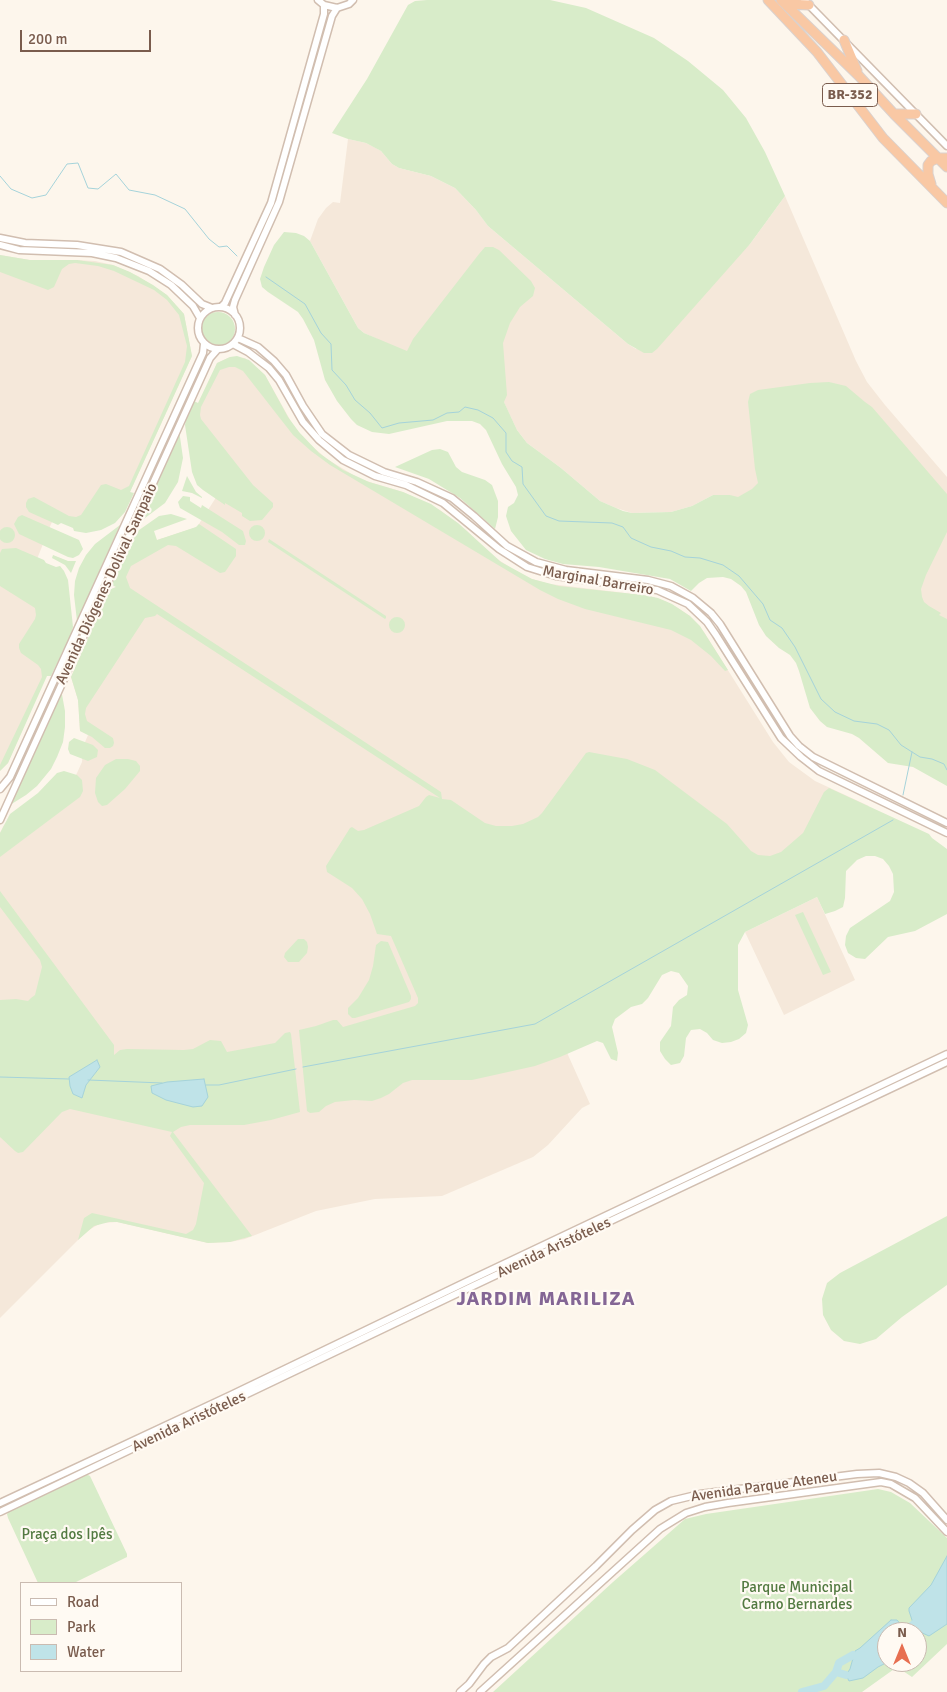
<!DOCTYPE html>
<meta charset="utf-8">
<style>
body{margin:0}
#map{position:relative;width:947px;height:1692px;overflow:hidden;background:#fdf6ec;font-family:Signika,sans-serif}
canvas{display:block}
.legend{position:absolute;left:20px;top:1582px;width:162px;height:90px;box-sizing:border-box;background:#fffaf3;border:1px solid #cabbb1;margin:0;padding:6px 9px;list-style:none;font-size:15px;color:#7a5c4d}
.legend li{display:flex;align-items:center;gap:10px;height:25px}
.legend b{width:25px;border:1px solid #cabbb1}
.north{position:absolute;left:877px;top:1622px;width:50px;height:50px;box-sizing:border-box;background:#fffaf3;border:1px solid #cabbb1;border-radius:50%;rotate:0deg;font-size:14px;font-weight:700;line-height:20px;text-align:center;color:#7a5c4d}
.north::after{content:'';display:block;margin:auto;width:18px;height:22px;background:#e76f51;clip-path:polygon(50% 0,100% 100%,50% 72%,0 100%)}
.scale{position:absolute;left:20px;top:30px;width:131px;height:22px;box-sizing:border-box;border:2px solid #7a5c4d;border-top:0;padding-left:6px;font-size:15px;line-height:18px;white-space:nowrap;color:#7a5c4d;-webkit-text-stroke:4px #fffaf3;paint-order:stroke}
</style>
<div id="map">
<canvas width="947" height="1692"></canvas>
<ul class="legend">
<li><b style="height:6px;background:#fff"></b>Road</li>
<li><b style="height:14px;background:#d8ecc9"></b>Park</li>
<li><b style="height:14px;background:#bfe3e8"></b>Water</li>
</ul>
<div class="north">N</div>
<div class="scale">200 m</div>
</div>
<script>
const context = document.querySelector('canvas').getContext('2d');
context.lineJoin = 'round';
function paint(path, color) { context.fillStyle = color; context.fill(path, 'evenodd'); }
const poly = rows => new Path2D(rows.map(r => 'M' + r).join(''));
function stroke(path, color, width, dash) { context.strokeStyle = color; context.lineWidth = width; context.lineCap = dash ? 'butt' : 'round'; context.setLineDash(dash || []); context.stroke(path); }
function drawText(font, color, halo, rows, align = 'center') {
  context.font = font + ' Signika,sans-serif'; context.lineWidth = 4.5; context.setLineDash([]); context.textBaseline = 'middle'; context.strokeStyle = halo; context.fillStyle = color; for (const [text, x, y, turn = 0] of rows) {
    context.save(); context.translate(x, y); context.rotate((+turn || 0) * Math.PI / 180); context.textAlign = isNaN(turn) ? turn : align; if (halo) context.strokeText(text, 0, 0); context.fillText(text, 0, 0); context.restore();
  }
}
const residential = poly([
 [348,139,366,143,374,147,381,151,392,164,399,168,431,176,455,188,476,210,488,226,628,344,636,349,750,244,785,196,856,361,867,382,885,405,947,477,947,715,730,495,713,495,692,506,671,512,632,513,616,508,600,501,561,468,527,443,517,430,500,394,423,357,399,349,364,333,358,328,310,241,318,219,326,208,333,202,340,203],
 [0,255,30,260,77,260,95,261,113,265,138,276,167,295,184,314,192,356,130,492,100,520,56,516,51,524,25,589,33,596,49,669,8,763,0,771],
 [230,357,245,358,265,375,293,425,305,440,327,459,360,479,403,492,440,510,466,530,494,557,516,571,532,579,550,584,650,596,665,601,678,608,690,616,704,632,773,742,789,762,815,781,869,806,547,1008,590,1104,582,1108,548,1145,533,1157,442,1196,375,1199,316,1211,245,1239,230,1242,208,1243,117,1222,101,1223,87,1231,0,1318,0,833,4,825,71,784,77,773,82,762,83,747,88,735,80,731,78,700,71,677,109,590,116,587,126,564,157,540,197,527,215,499,214,472,195,420,217,363],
 [817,897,855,980,784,1015,745,932]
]);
const green = poly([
 [427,0,550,0,586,8,654,38,688,61,723,90,746,118,765,152,785,196,750,244,657,349,652,353,644,353,628,344,488,226,476,210,455,188,431,176,399,168,392,164,381,151,366,143,348,139,332,133,367,79,408,5,415,1],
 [284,232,296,233,304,236,310,241,358,328,364,333,407,351,413,339,479,254,485,247,493,247,499,250,531,281,535,288,533,296,520,307,510,323,503,343,507,395,504,402,517,430,527,443,561,468,600,501,623,511,632,513,671,512,692,506,713,495,730,495,738,497,752,489,758,483,755,469,748,402,750,394,758,390,810,383,829,382,846,386,865,402,872,407,947,494,947,532,926,575,921,589,922,597,924,602,929,606,941,613,939,615,947,619,947,786,913,767,888,763,859,738,852,734,827,727,820,721,810,708,799,671,796,663,790,655,779,648,766,636,759,625,746,592,741,586,731,579,723,577,707,578,699,583,691,591,670,579,599,567,563,564,545,559,526,550,511,531,506,516,508,507,514,503,518,495,516,487,502,464,486,430,480,424,472,421,447,421,389,434,372,432,357,425,351,419,337,401,325,380,314,340,303,319,298,312,268,292,262,287,260,279,264,267,274,245],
 [0,255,30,260,77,260,113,265,130,272,153,285,167,295,184,314,192,356,130,492,134,493,125,512,115,523,101,530,86,533,74,531,73,528,61,523,58,525,29,512,26,507,26,503,28,499,34,497,69,516,76,517,81,515,101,485,106,484,121,490,129,486,185,362,187,346,179,315,167,300,154,290,114,271,98,266,75,263,69,264,62,269,54,287,48,290,0,272],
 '201 329a17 17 0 1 1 34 0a17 17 0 1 1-34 0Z',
 [237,356,249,360,265,375,288,417,299,432,319,453,343,470,369,482,403,492,431,504,458,523,501,562,532,579,559,586,643,595,658,598,672,604,690,616,700,626,728,670,725,671,711,656,691,640,671,630,585,609,558,599,540,590,330,465,311,451,293,435,243,371,235,367,229,367,220,370,201,407,200,415,201,419,253,485,273,503,273,507,262,520,250,521,242,516,242,513,225,503,225,505,203,490,197,485,192,472,185,425,186,418,194,401,198,403,217,363,230,357],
 [179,430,183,458,178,482,165,503,137,524],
 [440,449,448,452,456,467,462,472,485,480,492,485,498,501,498,517,495,529,460,498,429,479,395,467,432,450],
 [187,476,196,492,202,497,202,498,192,493,182,491],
 [183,496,190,497,190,501,201,508,202,505,243,531,246,541,245,545,239,545,222,532,180,508,178,502],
 [171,514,187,519,154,531,157,540,196,527,199,524,236,549,236,556,225,572,220,573,176,546,168,545,131,566,126,577,130,588,441,792,442,799,451,800,485,823,496,826,512,826,523,824,538,817,542,813,586,753,589,752,627,759,655,770,727,824,751,851,758,855,770,856,781,852,803,833,824,792,829,788,929,834,932,838,947,849,947,914,915,931,888,937,865,959,856,958,848,953,845,945,846,936,850,928,890,901,894,892,893,874,889,866,883,859,875,856,866,856,857,860,846,871,845,898,843,907,835,911,825,914,817,897,745,932,738,945,738,990,748,1025,746,1033,739,1039,731,1042,722,1043,713,1040,707,1033,700,1029,691,1030,686,1038,684,1056,680,1063,671,1065,665,1059,660,1051,660,1042,671,1026,673,1007,679,1000,687,995,688,986,679,973,671,971,662,975,648,998,642,1004,631,1007,615,1019,612,1027,618,1053,617,1061,611,1059,603,1043,597,1041,560,1057,535,1066,472,1080,412,1080,403,1083,389,1094,381,1098,372,1101,354,1100,335,1102,326,1106,319,1112,310,1113,307,1111,299,1030,316,1026,333,1020,337,1020,343,1027,415,1006,418,1003,418,998,391,936,377,934,370,914,362,899,352,888,327,872,326,866,350,828,352,827,358,831,364,830,419,806,426,797,429,795,440,798,157,614,155,616,145,618,86,708,85,714,87,721,113,738,114,743,113,746,110,748,105,748,92,737,80,731,78,700,71,677,109,590,116,587,110,584,132,535,159,516],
 [22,515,79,540,83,549,79,555,73,558,68,557,19,534,14,524,18,517],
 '249 533a8 8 0 1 1 16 0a8 8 0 1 1-16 0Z',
 [120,525,77,621,74,595,75,581,79,568,86,555,95,544],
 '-1 535a8 8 0 1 1 16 0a8 8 0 1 1-16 0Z',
 [269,539,386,616,386,618,385,619,268,542],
 [16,548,44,560,46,563,56,567,60,566,64,571,68,580,73,627,71,634,51,676,47,676,8,763,0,771,0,765,42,677,41,669,38,665,21,653,19,648,19,644,35,619,36,615,35,608,0,586,0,553,2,549],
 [53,555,68,561,76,561,71,573,65,565,52,558],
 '389 625a8 8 0 1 1 16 0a8 8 0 1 1-16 0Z',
 [61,689,65,711,65,727,63,742,57,757,51,769,37,786,26,795,10,805],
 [74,738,93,745,98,750,97,757,88,761,70,754,68,749,69,742],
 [116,759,128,759,136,761,140,766,140,771,125,789,107,805,102,806,98,802,95,793,96,778,105,765],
 [64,771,77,775,82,780,83,791,80,797,0,857,0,833,10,814,38,793,57,773],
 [0,891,114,1045,114,1055,120,1050,127,1049,184,1050,193,1049,210,1040,221,1041,227,1052,275,1043,285,1033,290,1032,291,1034,300,1112,271,1120,244,1125,190,1125,181,1127,173,1132,252,1236,230,1242,208,1243,117,1222,109,1222,94,1226,78,1240,84,1218,92,1213,186,1234,193,1230,196,1224,204,1183,170,1136,172,1132,70,1109,62,1112,23,1152,18,1153,15,1151,0,1137,0,1000,16,999,28,1001,31,998,35,995,42,967,40,960,0,907],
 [97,1060,100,1067,86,1085,82,1098,73,1094,69,1077],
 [803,912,831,972,823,975,795,915],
 [298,939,304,939,307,942,308,947,307,953,299,962,288,962,284,957,285,953],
 [381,941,388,942,411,996,411,999,409,1002,355,1018,352,1018,348,1014,348,1008,358,998,369,980,373,966,376,945],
 [947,1216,947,1285,902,1317,876,1339,860,1344,844,1341,831,1330,823,1315,822,1299,827,1283,840,1273],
 [86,1474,90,1476,127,1554,127,1557,74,1583,38,1583,8,1518,7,1514,9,1511],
 [878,1489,891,1492,910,1503,947,1538,947,1644,912,1677,897,1667,862,1692,493,1692,613,1582,685,1519,706,1514],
 [887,1632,917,1632,917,1662,887,1662]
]);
const water = poly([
 [97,1060,100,1067,86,1085,82,1098,73,1094,70,1086,69,1077,97,1060],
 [204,1079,208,1097,202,1106,193,1107,166,1100,152,1093,151,1086,167,1082,204,1079],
 [947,1556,947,1624,929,1636,918,1631,914,1626,909,1611,909,1608,931,1585,947,1556],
 [891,1620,897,1620,908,1632,887,1632,888,1662,878,1667,863,1678,849,1681,846,1675,850,1669,855,1651,860,1648,891,1620]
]);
const stream = poly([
 [0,176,11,189,32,198,46,195,67,164,78,163,88,188,98,189,116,174,129,190,155,195,185,209,209,239,219,247,227,246,237,256],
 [266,277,305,304,321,333,331,344,332,370,346,385,355,400,370,413,382,428,399,423,433,420,447,413,459,412,465,407,478,410,493,418,506,433,506,452,512,461,522,467,523,484,546,516,559,521,612,523,623,527,631,538,651,547,671,551,685,557,700,558,723,565,739,576,763,604,770,620,782,628,795,647,821,699,835,712,854,721,877,724,889,730,901,745,920,757,932,759,944,764,947,770],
 [903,795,912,752],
 [303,1067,535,1024,893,820],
 [0,1077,69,1079],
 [88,1080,162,1083],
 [206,1085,219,1085,296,1069],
 [907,1632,914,1627],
 [824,1686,828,1683]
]);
const river = poly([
 [906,1630,914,1624],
 [836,1672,846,1675],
 [802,1692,824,1686,836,1672,839,1663,853,1655]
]);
const tertiary = poly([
 [318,0,324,5,337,8,349,4,353,0],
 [804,0,947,146],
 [0,238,25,243,77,245,121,252,160,269,182,285,202,304,212,308],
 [0,245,19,250,92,253,116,258,149,271,171,285,193,306,200,318],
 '198 328a21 21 0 1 1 42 0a21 21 0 1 1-42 0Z',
 [221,307,225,303,271,203,324,14,324,5],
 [235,315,233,307,235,300,279,202,332,16,337,8],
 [238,338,258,347,274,361,286,375,303,406,322,434,349,455,384,472,417,482,452,498,474,516,507,546,536,562,566,570,648,580,671,586,693,598,711,613,720,624,790,736,799,746,813,757,947,823],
 [233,344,248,352,269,368,279,380,303,422,319,440,343,460,375,476,406,485,443,503,499,549,527,567,556,576,657,590,688,604,707,622,716,635,781,738,801,757,819,771,947,833],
 [0,789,10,777,203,353,204,344],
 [0,820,210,358,217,350],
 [0,1503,231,1395,470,1280,947,1054],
 [0,1512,473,1286,947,1062],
 [460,1692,469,1684,484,1664,491,1657,508,1648,596,1566,632,1530,655,1510,671,1501,700,1494,857,1474,879,1473,896,1477,909,1483,923,1493,947,1520],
 [480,1692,660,1529,686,1513,705,1507,728,1503,881,1482,891,1484,915,1498,947,1532]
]);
const trunk = poly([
 [768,0,817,52,883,138,947,203],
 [781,0,859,76,894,114,947,167],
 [786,4,809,5],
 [844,40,857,71],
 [894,114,916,114],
 [931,184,928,174,928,165,931,161,938,158,947,158]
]);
const shields = [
 [850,95,55]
];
const shieldNames = [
 ["BR-352",850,95]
];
const streetNames = [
 ["Marginal Barreiro",598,581,10],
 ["Avenida Diógenes Dolival Sampaio",107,584,-65],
 ["Avenida Aristóteles",554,1248,-25],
 ["Avenida Aristóteles",189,1422,-25],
 ["Avenida Parque Ateneu",764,1487,-8]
];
const parkNames = [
 ["Praça dos Ipês",67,1535],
 ["Parque Municipal",797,1588],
 ["Carmo Bernardes",797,1605]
];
const districtNames = [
 ["JARDIM MARILIZA",546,1300]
];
paint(residential, '#f5e8da');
paint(green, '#d8ecc9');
paint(water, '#bfe3e8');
stroke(water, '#a5d3da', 1);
stroke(stream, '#a5d3da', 1);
stroke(river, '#bfe3e8', 8);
stroke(tertiary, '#d1beb0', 9);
stroke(trunk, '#dad1cd', 11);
stroke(tertiary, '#fff', 6);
stroke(trunk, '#f9c8a4', 9);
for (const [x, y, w] of shields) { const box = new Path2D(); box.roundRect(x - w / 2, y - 11.5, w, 23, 4); context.fillStyle = '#fffaf3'; context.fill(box); stroke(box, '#7a5c4d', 1); }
drawText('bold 14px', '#7a5c4d', null, shieldNames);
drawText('15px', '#7a5c4d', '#fffaf3', streetNames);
drawText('15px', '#537a41', '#fffaf3', parkNames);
context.letterSpacing = '1px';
drawText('bold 20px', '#846695', '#fffaf3', districtNames);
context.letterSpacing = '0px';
</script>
